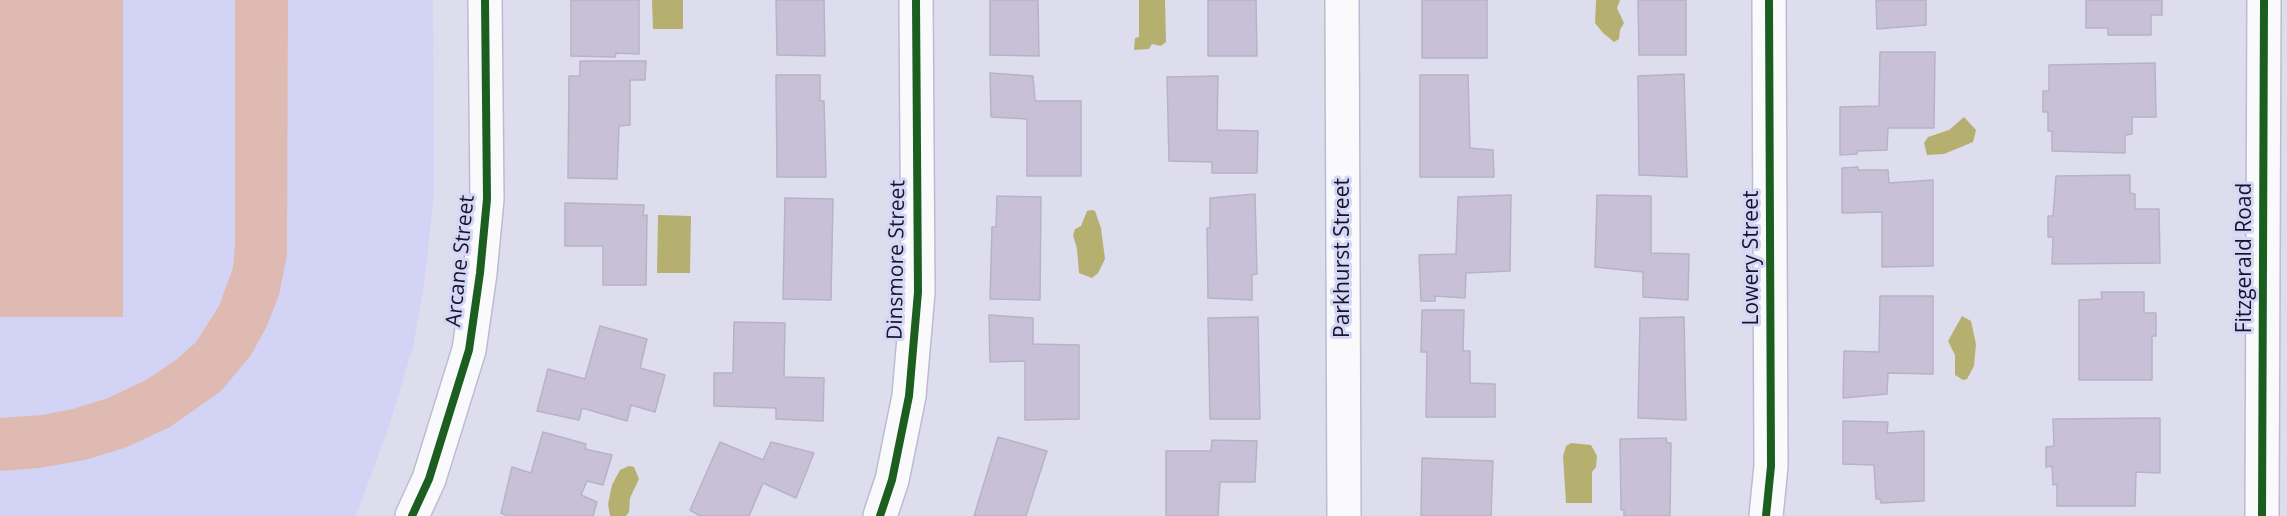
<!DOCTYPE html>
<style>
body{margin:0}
canvas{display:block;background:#dde}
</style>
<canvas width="2287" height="516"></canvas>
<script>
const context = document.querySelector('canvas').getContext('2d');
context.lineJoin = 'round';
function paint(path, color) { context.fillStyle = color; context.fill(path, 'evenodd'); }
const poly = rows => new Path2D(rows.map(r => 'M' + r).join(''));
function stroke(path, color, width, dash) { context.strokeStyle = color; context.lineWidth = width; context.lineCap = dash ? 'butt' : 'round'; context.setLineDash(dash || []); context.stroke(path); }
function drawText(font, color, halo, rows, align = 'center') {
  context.font = font + ' "Open Sans",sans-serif'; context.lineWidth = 6; context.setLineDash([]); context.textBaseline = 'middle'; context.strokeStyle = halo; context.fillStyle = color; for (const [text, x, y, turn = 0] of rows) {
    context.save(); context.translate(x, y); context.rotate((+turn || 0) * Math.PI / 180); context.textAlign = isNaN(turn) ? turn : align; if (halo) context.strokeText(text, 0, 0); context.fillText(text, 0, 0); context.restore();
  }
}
const built = poly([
 [0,0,433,0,434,195,424,286,413,347,388,429,356,516,0,516]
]);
const green = poly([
 [0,0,123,0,123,317,0,317],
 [235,0,288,0,287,255,279,295,266,328,251,355,221,391,170,427,127,447,85,460,39,468,0,471,0,418,42,415,73,409,108,398,146,380,176,360,196,342,219,306,233,268,235,244]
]);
const water = poly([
 [652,0,683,0,683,29,653,29],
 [1139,0,1165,0,1166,42,1161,46,1152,44,1149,49,1134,50,1135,38,1139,37],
 [1596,0,1620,0,1617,8,1624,23,1620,30,1619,39,1614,42,1603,33,1595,23],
 [1964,117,1976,130,1973,142,1944,154,1927,155,1924,143,1928,137,1949,130],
 [1092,210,1095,211,1101,228,1105,259,1098,273,1092,278,1079,273,1077,249,1073,235,1075,229,1081,226,1087,211],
 [658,215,691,216,690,273,657,273],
 [1962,316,1971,321,1976,344,1974,366,1967,379,1963,380,1955,375,1955,355,1948,341],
 [1571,443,1591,445,1597,456,1596,467,1592,472,1592,503,1566,503,1563,456,1566,446],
 [629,466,634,467,639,479,630,498,629,512,626,516,610,516,608,504,612,485,620,470]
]);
const building = poly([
 [571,0,639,0,639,54,616,53,615,57,571,56,571,0],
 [776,0,824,0,825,56,777,55,776,0],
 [990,0,1038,0,1039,56,990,55,990,0],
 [1208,0,1256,0,1257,56,1208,56,1208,0],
 [1422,0,1487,0,1487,58,1422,58,1422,0],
 [1638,0,1686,0,1686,55,1639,55,1638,0],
 [1876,0,1926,0,1926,25,1877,29,1876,0],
 [2086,0,2162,0,2162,15,2151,15,2151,35,2108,35,2108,28,2086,28,2086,0],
 [1880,52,1935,52,1934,128,1888,128,1887,150,1858,151,1857,154,1840,155,1840,107,1879,106,1880,52],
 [580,61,646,61,645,80,630,80,630,125,619,126,617,179,568,178,569,76,580,76,580,61],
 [2155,63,2156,117,2132,117,2132,134,2125,135,2125,153,2052,151,2052,131,2048,131,2048,112,2043,112,2043,91,2049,91,2049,65,2155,63],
 [990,73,1033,76,1035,101,1081,101,1081,176,1027,176,1027,119,991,117,990,73],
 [1684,74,1687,177,1639,175,1638,76,1684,74],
 [776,75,820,75,820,101,824,101,826,177,777,177,776,75],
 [1420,75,1468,75,1470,148,1493,150,1494,177,1420,177,1420,75],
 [1218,76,1217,130,1258,131,1257,173,1212,173,1212,162,1169,161,1167,77,1218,76],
 [1858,167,1858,170,1888,170,1889,183,1933,180,1933,266,1882,267,1882,212,1842,213,1842,168,1858,167],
 [2130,175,2130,193,2135,194,2135,209,2159,209,2160,263,2052,264,2053,237,2048,237,2048,216,2053,216,2056,176,2130,175],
 [1255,194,1257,274,1252,275,1252,300,1208,298,1207,228,1210,228,1210,198,1255,194],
 [1511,195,1510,271,1466,273,1465,298,1435,296,1435,301,1421,301,1419,255,1456,254,1458,197,1511,195],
 [1597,195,1651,196,1651,253,1689,254,1688,300,1643,297,1643,272,1595,267,1597,195],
 [997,196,1041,197,1040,300,990,299,992,227,996,227,997,196],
 [785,198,833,199,831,300,783,299,785,198],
 [565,203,644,205,643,216,647,215,646,285,603,285,603,246,565,246,565,203],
 [2101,292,2144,292,2144,313,2156,313,2156,336,2152,336,2152,380,2079,380,2079,300,2102,299,2101,292],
 [1880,296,1933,296,1933,374,1888,373,1887,394,1843,398,1844,351,1879,352,1880,296],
 [1422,310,1464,310,1463,351,1470,351,1470,383,1495,384,1495,417,1426,417,1427,352,1421,352,1422,310],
 [989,315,1033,318,1033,344,1079,345,1079,419,1025,420,1025,361,990,362,989,315],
 [1258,317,1260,419,1210,419,1208,318,1258,317],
 [1684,317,1686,420,1638,418,1640,318,1684,317],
 [734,322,785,323,784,377,824,378,823,421,776,419,776,408,714,406,714,373,733,373,734,322],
 [600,326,647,339,640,368,665,375,655,412,631,405,627,421,582,408,579,420,537,411,548,369,585,379,600,326],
 [2160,418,2160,473,2136,472,2135,506,2057,506,2057,484,2053,485,2052,466,2046,467,2046,447,2054,446,2053,419,2160,418],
 [1843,421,1888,422,1887,433,1924,431,1924,501,1881,503,1880,499,1876,499,1874,465,1843,464,1843,421],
 [543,432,586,444,585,449,612,455,603,485,587,481,581,495,597,502,593,516,507,516,501,513,512,467,531,473,543,432],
 [998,437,1047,451,1026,516,974,516,998,437],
 [1666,438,1667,443,1671,443,1670,516,1624,516,1624,510,1621,510,1620,439,1666,438],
 [1212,440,1257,441,1255,482,1220,482,1218,516,1166,516,1166,451,1211,451,1212,440],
 [720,442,763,460,771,442,814,453,796,498,763,483,749,516,700,516,690,510,720,442],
 [1422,458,1493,461,1491,516,1421,516,1422,458]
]);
const minor = poly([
 [1342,0,1344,516],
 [880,516,892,480,909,396,918,292,916,0],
 [1766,516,1771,466,1769,0]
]);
const tertiary = poly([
 [412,516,429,479,469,350,480,273,487,199,485,0]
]);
const secondary = poly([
 [2262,516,2264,0]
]);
const cycleway = poly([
 [412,516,429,479,469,350,480,273,487,199,485,0],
 [880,516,892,480,909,396,918,292,916,0],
 [1766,516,1771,466,1769,0],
 [2262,516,2264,0]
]);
const streetNames = [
 ["Parkhurst Street",1343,258,-90],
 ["Lowery Street",1752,258,-90],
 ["Fitzgerald Road",2245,258,-90],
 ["Dinsmore Street",897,260,-89],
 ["Arcane Street",461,261,-84]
];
paint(built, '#d3d3f6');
paint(green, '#dfbab2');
paint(water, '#b6b070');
paint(building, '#c8c0d7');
stroke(building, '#b8b2c6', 1.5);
stroke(minor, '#bcbbd1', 36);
stroke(tertiary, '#bcbbd1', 36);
stroke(secondary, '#bcbbd1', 36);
stroke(minor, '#fafafc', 33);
stroke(tertiary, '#fafafc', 33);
stroke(secondary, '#fafafc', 33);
stroke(cycleway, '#1b5e20', 8);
drawText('21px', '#16132e', '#d6d7f5', streetNames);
</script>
